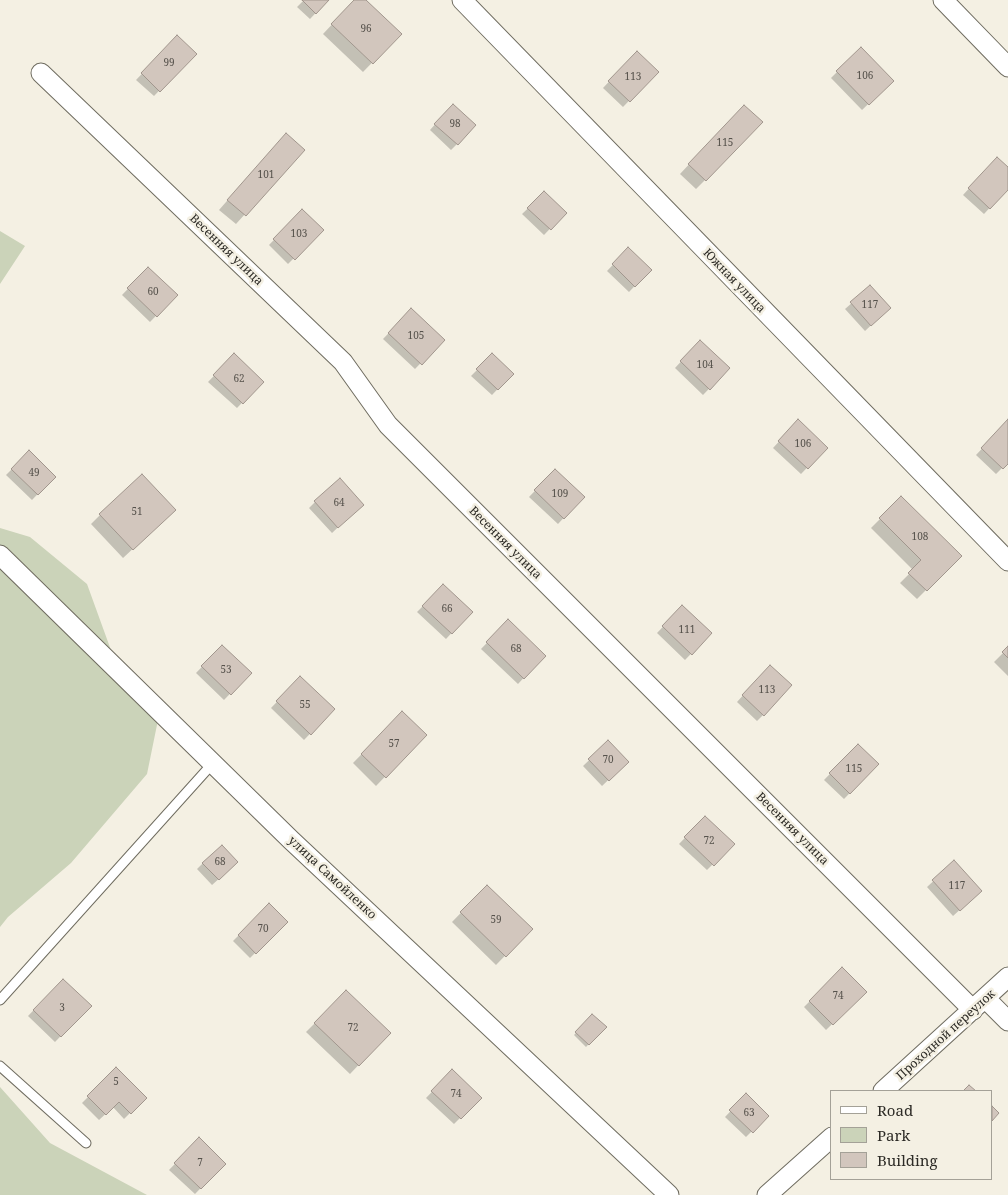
<!DOCTYPE html>
<meta charset="utf-8">
<style>
body{margin:0}
#map{position:relative;width:1008px;height:1195px;overflow:hidden;background:#f4f0e3;font-family:"Noto Serif",serif}
canvas{display:block}
.legend{position:absolute;left:830px;top:1090px;width:162px;height:90px;box-sizing:border-box;background:#f4f0e3;border:1px solid #a4a197;margin:0;padding:6px 9px;list-style:none;font-size:15px;color:#2d2b26}
.legend li{display:flex;align-items:center;gap:10px;height:25px}
.legend b{width:25px;border:1px solid #a4a197}
</style>
<div id="map">
<canvas width="1008" height="1195"></canvas>
<ul class="legend">
<li><b style="height:6px;background:#fff"></b>Road</li>
<li><b style="height:14px;background:#cbd3b9"></b>Park</li>
<li><b style="height:14px;background:#d2c6bd"></b>Building</li>
</ul>
</div>
<script>
const context = document.querySelector('canvas').getContext('2d');
context.lineJoin = 'round';
function paint(path, color) { context.fillStyle = color; context.fill(path, 'evenodd'); }
const poly = rows => new Path2D(rows.map(r => 'M' + r).join(''));
function stroke(path, color, width, dash) { context.strokeStyle = color; context.lineWidth = width; context.lineCap = dash ? 'butt' : 'round'; context.setLineDash(dash || []); context.stroke(path); }
function drawText(font, color, halo, rows, align = 'center') {
  context.font = font + ' "Noto Serif",serif'; context.lineWidth = 5; context.setLineDash([]); context.textBaseline = 'middle'; context.strokeStyle = halo; context.fillStyle = color; for (const [text, x, y, turn = 0] of rows) {
    context.save(); context.translate(x, y); context.rotate((+turn || 0) * Math.PI / 180); context.textAlign = isNaN(turn) ? turn : align; if (halo) context.strokeText(text, 0, 0); context.fillText(text, 0, 0); context.restore();
  }
}
const green = poly([
 [0,231,25,246,0,284],
 [0,528,30,537,87,584,116,664,159,715,147,774,71,863,8,917,0,927],
 [0,1087,50,1143,147,1195,0,1195]
]);
const shadow = poly([
 [304,0,328,0,310,19,297,7],
 [355,0,364,0,400,34,363,72,323,34],
 [177,37,195,54,154,96,136,80],
 [861,48,892,81,862,110,831,78],
 [637,52,657,72,623,107,603,88],
 [447,111,457,144,451,150,430,130],
 [735,115,705,180,696,189,680,174],
 [277,144,303,150,236,224,219,210],
 [997,158,1008,169,1008,188,984,214,963,195],
 [544,193,565,213,544,235,522,214],
 [302,211,322,230,288,264,269,245],
 [628,249,650,270,629,292,607,271],
 [148,268,176,295,150,322,122,295],
 [870,287,883,314,865,331,845,309],
 [411,310,443,340,415,369,383,339],
 [700,341,729,368,703,395,675,368],
 [234,355,262,382,237,408,208,382],
 [492,355,512,374,492,395,471,376],
 [798,421,826,448,801,474,773,448],
 [1008,421,1008,462,996,474,976,455],
 [29,452,54,477,32,500,6,475],
 [555,470,583,497,558,524,529,497],
 [901,498,960,556,917,599,900,583,913,570,871,528],
 [315,502,356,510,332,533,309,508],
 [100,515,165,519,123,558,91,524],
 [443,586,471,612,446,639,417,612],
 [682,607,711,633,685,660,657,633],
 [508,621,544,656,518,684,481,649],
 [222,646,250,673,224,700,196,673],
 [1008,648,1008,676,994,662],
 [764,672,763,715,757,721,737,702],
 [300,678,334,709,304,740,271,708],
 [402,713,425,735,376,786,353,763],
 [608,742,627,762,602,786,583,766],
 [858,745,878,764,844,799,824,780],
 [705,817,733,844,707,870,679,844],
 [954,862,975,896,953,916,927,887],
 [203,863,231,868,212,885,197,869],
 [487,886,531,929,496,965,452,922],
 [269,905,286,922,250,958,233,941],
 [842,969,865,992,826,1030,804,1007],
 [63,980,90,1006,55,1042,28,1016],
 [346,992,389,1033,350,1074,306,1032],
 [592,1015,605,1027,586,1047,574,1035],
 [116,1069,145,1098,124,1119,113,1107,99,1120,82,1103],
 [452,1071,480,1098,454,1124,426,1098],
 [746,1095,767,1116,746,1137,725,1117],
 [199,1139,224,1164,195,1194,169,1170]
]);
const building = poly([
 [302,0,329,0,316,14,302,0],
 [354,0,366,0,402,34,373,64,331,24,354,0],
 [177,35,197,54,160,92,141,73,177,35],
 [861,47,894,81,869,105,836,71,861,47],
 [637,51,659,72,630,102,608,81,637,51],
 [453,104,476,125,458,145,434,124,453,104],
 [744,105,763,122,706,181,688,164,744,105],
 [286,133,305,150,246,216,227,200,286,133],
 [997,157,1008,167,1008,190,990,209,968,188,997,157],
 [544,191,567,213,551,230,527,208,544,191],
 [302,209,324,230,295,260,273,239,302,209],
 [628,247,652,270,635,287,612,264,628,247],
 [148,267,178,295,157,317,127,288,148,267],
 [870,285,891,308,871,326,850,302,870,285],
 [411,308,445,340,422,365,388,333,411,308],
 [700,340,730,368,710,390,680,361,700,340],
 [234,353,264,382,243,404,213,375,234,353],
 [492,353,514,374,498,390,476,369,492,353],
 [798,419,828,448,808,469,778,441,798,419],
 [1008,419,1008,464,1003,469,981,448,1008,419],
 [29,450,56,477,38,495,11,469,29,450],
 [555,469,585,497,564,519,534,490,555,469],
 [142,474,176,510,133,550,99,514,142,474],
 [340,478,364,505,338,528,314,501,340,478],
 [901,496,962,556,927,591,908,573,921,560,879,518,901,496],
 [443,584,473,612,452,634,422,606,443,584],
 [682,605,712,633,692,655,662,626,682,605],
 [508,619,546,656,524,679,486,642,508,619],
 [222,645,252,673,231,695,201,666,222,645],
 [1008,646,1008,658,1002,652,1008,646],
 [770,665,792,685,764,716,742,695,770,665],
 [300,676,335,709,311,735,276,701,300,676],
 [402,711,427,735,386,778,361,754,402,711],
 [608,740,629,762,609,781,588,759,608,740],
 [858,744,879,764,850,794,829,773,858,744],
 [705,816,735,844,714,866,684,837,705,816],
 [222,845,238,862,219,880,202,863,222,845],
 [954,860,982,891,960,911,932,880,954,860],
 [487,885,533,929,506,957,460,912,487,885],
 [269,903,288,922,256,954,238,935,269,903],
 [842,967,867,992,833,1025,809,1001,842,967],
 [63,979,92,1006,61,1037,33,1010,63,979],
 [346,990,391,1033,359,1066,314,1023,346,990],
 [592,1014,607,1027,589,1045,575,1032,592,1014],
 [116,1067,147,1098,131,1114,119,1102,106,1115,87,1096,116,1067],
 [452,1069,482,1098,461,1119,431,1091,452,1069],
 [969,1085,976,1091,963,1091,969,1085],
 [746,1093,769,1116,753,1133,729,1110,746,1093],
 [992,1106,999,1113,992,1121,992,1106],
 [199,1137,226,1164,201,1189,174,1163,199,1137]
]);
const lane = poly([
 [0,1000,213,763],
 [0,1066,86,1143]
]);
const street = poly([
 [462,0,1008,561],
 [943,0,1008,67],
 [41,73,343,362,388,425,973,1010],
 [0,555,291,840,669,1195],
 [986,999,1008,1021],
 [883,1091,1008,977],
 [767,1195,832,1137]
]);
const numberNames = [
 ["96",366,29],
 ["99",169,63],
 ["106",865,76],
 ["113",633,77],
 ["98",455,124],
 ["115",725,143],
 ["101",266,175],
 ["103",299,234],
 ["60",153,292],
 ["117",870,305],
 ["105",416,336],
 ["104",705,365],
 ["62",239,379],
 ["106",803,444],
 ["49",34,473],
 ["109",560,494],
 ["64",339,503],
 ["51",137,512],
 ["108",920,537],
 ["66",447,609],
 ["111",687,630],
 ["68",516,649],
 ["53",226,670],
 ["113",767,690],
 ["55",305,705],
 ["57",394,744],
 ["70",608,760],
 ["115",854,769],
 ["72",709,841],
 ["68",220,862],
 ["117",957,886],
 ["59",496,920],
 ["70",263,929],
 ["74",838,996],
 ["3",62,1008],
 ["72",353,1028],
 ["5",116,1082],
 ["74",456,1094],
 ["63",749,1113],
 ["7",200,1163]
];
const streetNames = [
 ["Весенняя улица",226,250,44],
 ["Южная улица",734,281,46],
 ["Весенняя улица",505,543,45],
 ["Весенняя улица",792,829,45],
 ["улица Самойленко",332,878,43],
 ["Проходной переулок",946,1035,-42]
];
paint(green, '#cbd3b9');
paint(shadow, '#0003');
paint(building, '#d2c6bd');
stroke(building, '#a1968d', 1);
stroke(lane, '#6f6c60', 11);
stroke(street, '#6f6c60', 21);
stroke(lane, '#fff', 9);
stroke(street, '#fff', 19);
drawText('10px', '#56524c', null, numberNames);
drawText('12px', '#2d2b26', '#f4f0e3', streetNames);
</script>
